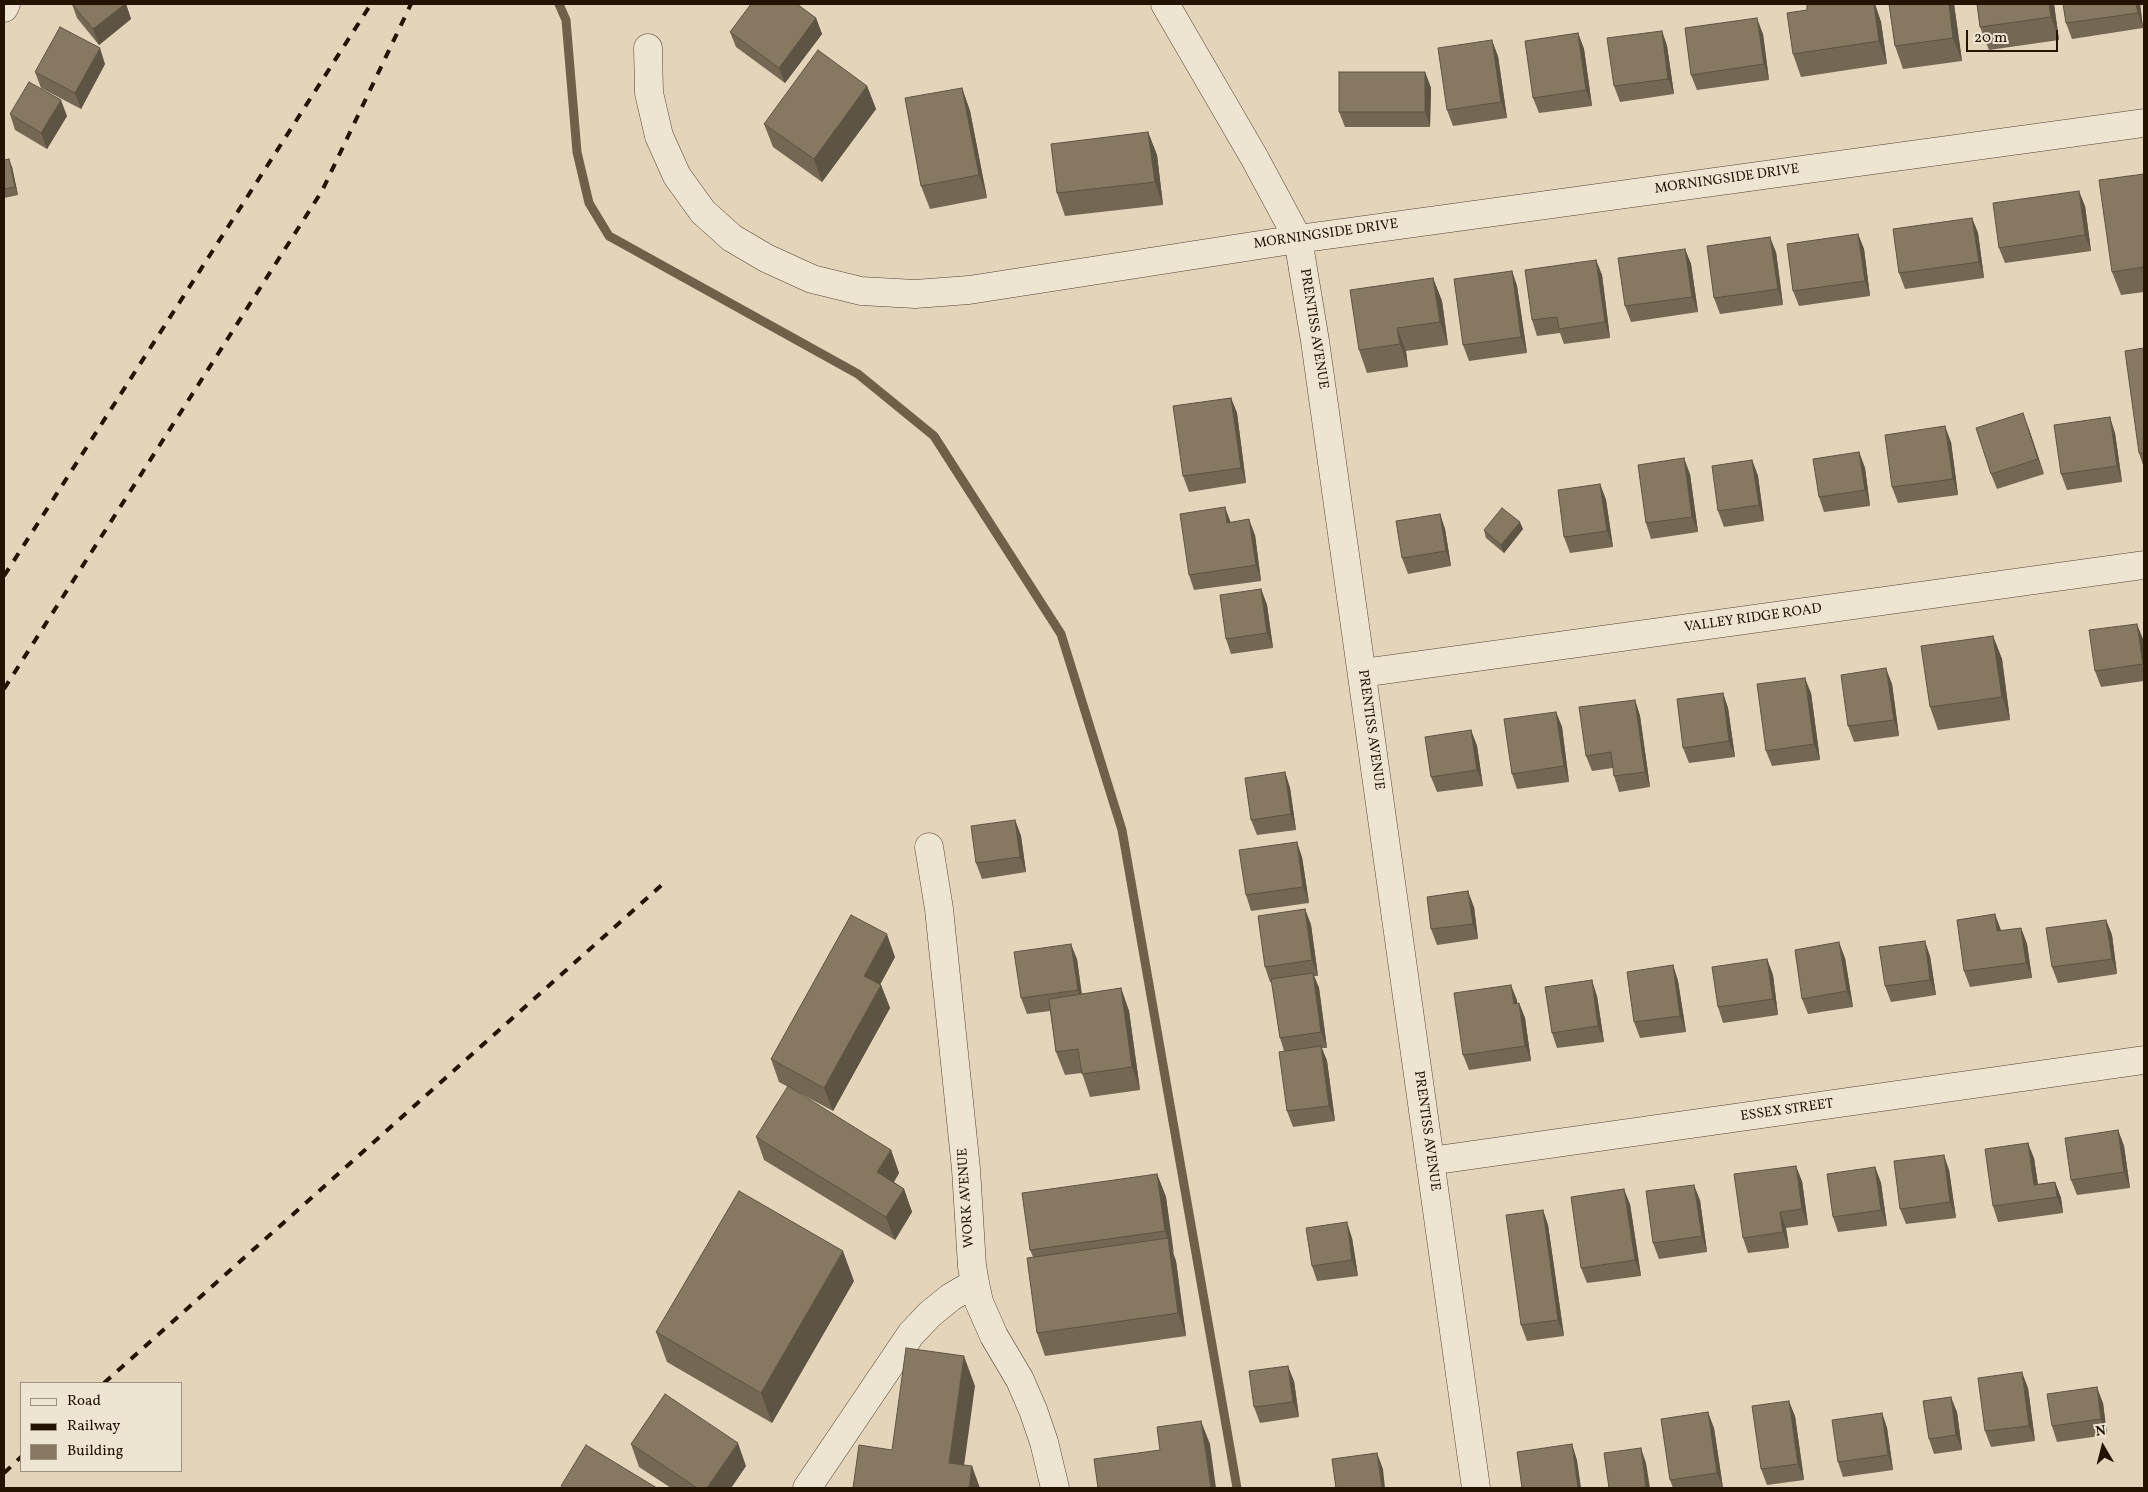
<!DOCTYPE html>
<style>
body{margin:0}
#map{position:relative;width:2148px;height:1492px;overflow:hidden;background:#e4d5ba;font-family:Vollkorn,serif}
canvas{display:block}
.frame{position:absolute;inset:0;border:5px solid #231300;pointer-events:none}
.legend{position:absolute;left:20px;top:1382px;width:162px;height:90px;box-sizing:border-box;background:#ede4d2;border:1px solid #9c907e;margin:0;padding:6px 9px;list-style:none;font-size:15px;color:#231300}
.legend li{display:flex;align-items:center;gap:10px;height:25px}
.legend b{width:25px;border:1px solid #9c907e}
.north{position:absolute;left:2078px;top:1422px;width:50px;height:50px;-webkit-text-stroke:4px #ede4d2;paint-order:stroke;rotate:352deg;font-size:14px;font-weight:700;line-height:20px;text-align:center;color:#231300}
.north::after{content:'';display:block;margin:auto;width:18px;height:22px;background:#231300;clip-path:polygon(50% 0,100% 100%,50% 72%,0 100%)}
.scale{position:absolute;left:1966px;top:30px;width:92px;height:22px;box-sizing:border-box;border:2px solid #231300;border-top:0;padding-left:6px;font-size:15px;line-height:18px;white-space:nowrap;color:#231300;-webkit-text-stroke:4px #ede4d2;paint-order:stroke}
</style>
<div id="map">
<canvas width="2148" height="1492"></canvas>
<div class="frame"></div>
<ul class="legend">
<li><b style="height:6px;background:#ede4d2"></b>Road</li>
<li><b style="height:6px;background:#231300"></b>Railway</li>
<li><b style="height:14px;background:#877861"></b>Building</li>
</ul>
<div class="north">N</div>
<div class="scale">20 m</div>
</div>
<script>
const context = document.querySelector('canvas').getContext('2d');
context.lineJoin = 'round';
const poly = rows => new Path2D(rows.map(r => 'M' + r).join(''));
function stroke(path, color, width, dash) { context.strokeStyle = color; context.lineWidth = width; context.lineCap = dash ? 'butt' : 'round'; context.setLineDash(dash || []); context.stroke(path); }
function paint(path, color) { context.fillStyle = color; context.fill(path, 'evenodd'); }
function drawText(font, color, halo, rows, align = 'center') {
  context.font = font + ' Vollkorn,serif'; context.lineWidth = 5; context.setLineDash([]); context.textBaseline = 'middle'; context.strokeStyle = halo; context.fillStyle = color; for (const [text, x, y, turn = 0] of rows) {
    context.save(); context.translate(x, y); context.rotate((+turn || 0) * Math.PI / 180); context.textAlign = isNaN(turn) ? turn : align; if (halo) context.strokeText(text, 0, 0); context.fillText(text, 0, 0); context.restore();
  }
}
const stream = poly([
 [559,4,566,20,577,152,589,203,609,236,858,374,934,436,1061,634,1122,830,1237,1488]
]);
const minor = poly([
 [1165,4,1254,157,1298,239,1315,341,1476,1488],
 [4,8,6,4],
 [648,48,649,93,659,136,677,176,703,212,732,238,766,258,812,279,861,291,915,294,969,290,1298,239,2144,123],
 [1362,673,2144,565],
 [929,847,939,909,966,1169,972,1266,975,1283,979,1302,994,1336,1020,1380,1033,1410,1044,1442,1055,1488],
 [1430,1161,2144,1060],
 [807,1488,911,1334,930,1314,951,1297,975,1283]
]);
const rail = poly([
 [4,576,371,4],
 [4,689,322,191,411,4],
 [104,1383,665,882],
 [4,1473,21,1457]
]);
const wall = poly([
 [72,4,126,4,131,19,99,45,77,18],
 [1807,4,1875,4,1881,22,1887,64,1801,77,1793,54,1807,10],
 [1889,4,1954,4,1962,61,1903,69,1895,46],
 [1977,4,2054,4,2059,40,1989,50,1980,27],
 [2140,4,2143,28,2072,39,2066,23],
 [816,18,822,34,785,83,736,47,730,32],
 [1662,31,1667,46,1674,94,1620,102,1614,86],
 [1578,33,1584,49,1592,106,1539,113,1533,98],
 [1763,34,1769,80,1697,90,1691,75],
 [1498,56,1507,118,1453,126,1447,110],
 [105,64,81,109,41,88,35,72],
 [1425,72,1431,88,1430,127,1345,127,1339,112],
 [867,86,876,109,822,182,773,147,764,124],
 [962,88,970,111,987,198,930,209,921,186],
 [10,114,67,116,47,149,15,130],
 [1148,132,1157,155,1163,205,1065,216,1057,193],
 [4,160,12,167,18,195,4,198],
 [2144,174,2144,292,2121,295,2112,272],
 [2085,206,2091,251,2005,263,1999,248],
 [1972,218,1978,233,1984,278,1905,289,1899,273],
 [1858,234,1864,249,1870,296,1799,306,1793,291],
 [1685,249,1691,264,1698,312,1631,322,1625,306],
 [1776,252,1783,305,1720,314,1714,298],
 [1596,260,1602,275,1610,338,1564,344,1560,333,1537,336,1532,320],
 [1512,271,1517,286,1527,353,1469,361,1463,345],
 [1433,278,1442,301,1448,345,1406,351,1408,367,1367,373,1359,350],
 [2144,348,2144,468,2139,453],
 [1231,398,1237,413,1246,483,1189,492,1183,476],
 [2029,429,2044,474,1997,489,1991,474],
 [2115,433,2122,482,2067,490,2061,474],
 [1951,442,1958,495,1898,503,1892,487],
 [1859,452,1865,468,1870,506,1824,512,1819,497],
 [1752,460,1758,476,1764,521,1724,527,1718,511],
 [1690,474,1698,532,1651,539,1646,523],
 [1600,484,1606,500,1613,547,1570,553,1564,537],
 [1440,514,1445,529,1451,566,1408,574,1402,558],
 [1231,522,1255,535,1261,581,1194,590,1189,575],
 [1523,529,1504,553,1486,538,1484,530],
 [1261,589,1267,605,1273,648,1231,654,1226,639],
 [1993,636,2002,659,2010,720,1938,730,1930,707],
 [2143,639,2144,648,2144,681,2101,687,2095,671],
 [1892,684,1899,736,1854,742,1848,726],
 [1723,693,1728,708,1735,757,1689,763,1683,748],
 [1811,693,1820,760,1772,766,1766,751],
 [1635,700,1640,716,1650,787,1619,792,1614,776,1613,768,1592,771,1586,756],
 [1556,712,1562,727,1569,782,1517,789,1512,774],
 [1471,730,1477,746,1483,786,1437,792,1431,777],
 [1285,772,1290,788,1296,830,1257,835,1251,820],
 [1015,820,1021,836,1026,872,982,879,976,863],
 [1302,857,1309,903,1251,911,1246,895],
 [1474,907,1478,939,1437,945,1431,929],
 [1305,909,1311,925,1318,976,1314,976,1319,988,1327,1048,1322,1048,1327,1061,1335,1121,1293,1127,1287,1111,1284,1051,1280,1038,1272,982,1270,982,1265,967],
 [2106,920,2112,935,2117,974,2058,983,2052,967],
 [2021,928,2027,944,2032,978,1970,987,1964,971,2001,931],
 [1930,956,1936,995,1891,1002,1885,986],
 [895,957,880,985,881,985,890,1008,833,1111,779,1082,771,1059],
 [1845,958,1853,1007,1808,1014,1802,999],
 [1077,959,1082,994,1121,988,1129,1011,1140,1090,1090,1097,1082,1073,1065,1075,1056,1052,1050,1011,1027,1014,1021,998],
 [1767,959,1773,975,1778,1015,1723,1023,1718,1007],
 [1673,965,1678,981,1686,1032,1640,1038,1634,1022],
 [1597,996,1604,1042,1557,1048,1552,1033],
 [1517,1000,1517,1003,1519,1003,1525,1018,1531,1061,1469,1070,1463,1055],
 [2118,1130,2124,1146,2130,1188,2077,1195,2071,1180],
 [756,1137,891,1150,899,1173,894,1182,904,1189,912,1212,895,1240,764,1160],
 [2034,1158,2038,1184,2055,1182,2061,1198,2063,1213,1998,1222,1993,1206],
 [1875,1167,1881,1183,1887,1226,1838,1232,1833,1217],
 [1949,1170,1956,1218,1906,1224,1900,1209],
 [1157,1174,1166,1197,1173,1254,1176,1261,1186,1336,1045,1356,1037,1333,1033,1257,1030,1250],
 [1802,1181,1808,1225,1786,1228,1789,1248,1748,1253,1743,1238],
 [1700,1200,1707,1252,1659,1259,1653,1243],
 [1630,1204,1641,1276,1587,1283,1581,1268],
 [1543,1210,1548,1225,1564,1336,1527,1341,1521,1325],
 [1352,1238,1358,1276,1317,1281,1312,1266],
 [854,1281,772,1423,667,1362,656,1332],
 [1294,1381,1299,1417,1260,1423,1254,1407],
 [2028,1388,2035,1441,1991,1447,1985,1431],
 [2103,1403,2107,1435,2057,1442,2052,1426],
 [1957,1412,1962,1450,1934,1454,1929,1439],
 [1882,1413,1887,1428,1893,1470,1843,1477,1838,1462],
 [1795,1416,1804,1480,1767,1485,1761,1469],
 [1714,1428,1723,1488,1673,1488,1670,1480],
 [631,1444,746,1466,731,1488,671,1488,639,1467]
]);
const shadedWall = poly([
 [126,4,131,19,99,45,93,29],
 [1874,4,1875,4,1881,22,1887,64,1879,41],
 [1949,4,1954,4,1962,61,1953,38],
 [2049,4,2054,4,2059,40,2051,17],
 [2136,4,2140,4,2143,28,2138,13],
 [816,18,822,34,785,83,779,68],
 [1757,18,1763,34,1769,80,1764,64],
 [1662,31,1667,46,1674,94,1668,79],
 [1578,33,1584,49,1592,106,1586,90],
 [1492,40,1498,56,1507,118,1501,102],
 [100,48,105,64,81,109,75,93],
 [1425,72,1431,88,1430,127,1425,112],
 [867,86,876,109,822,182,814,159],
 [962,88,970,111,987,198,979,175],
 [61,100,67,116,47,149,41,133],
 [1148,132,1157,155,1163,205,1155,182],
 [9,159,12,167,18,195,15,187],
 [2079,191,2085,206,2091,251,2085,235],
 [1972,218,1978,233,1984,278,1979,262],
 [1858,234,1864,249,1870,296,1865,281],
 [1770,237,1776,252,1783,305,1778,289],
 [1685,249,1691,264,1698,312,1692,297],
 [1596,260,1602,275,1610,338,1605,322],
 [1512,271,1517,286,1527,353,1521,337],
 [1433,278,1442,301,1448,345,1440,322],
 [1397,328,1406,351,1408,367,1400,344],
 [1231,398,1237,413,1246,483,1241,468],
 [2023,413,2029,429,2044,474,2038,459],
 [2110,417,2115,433,2122,482,2117,466],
 [1945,426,1951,442,1958,495,1953,479],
 [1859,452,1865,468,1870,506,1865,490],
 [1684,458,1690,474,1698,532,1692,517],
 [1752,460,1758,476,1764,521,1759,505],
 [1600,484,1606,500,1613,547,1607,531],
 [1225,507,1231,523,1227,523],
 [1440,514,1445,529,1451,566,1446,551],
 [1249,519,1255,535,1261,581,1256,565],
 [1520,522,1523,529,1504,553,1501,545],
 [1261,589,1267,605,1273,648,1267,633],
 [2137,624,2143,639,2144,648,2144,667,2143,664],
 [1993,636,2002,659,2010,720,2002,697],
 [1886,668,1892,684,1899,736,1894,720],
 [1805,678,1811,693,1820,760,1814,744],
 [1723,693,1728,708,1735,757,1729,741],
 [1635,700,1640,716,1650,787,1645,772],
 [1556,712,1562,727,1569,782,1564,766],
 [1471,730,1477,746,1483,786,1477,770],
 [1285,772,1290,788,1296,830,1291,814],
 [1015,820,1021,836,1026,872,1020,857],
 [1297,842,1302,857,1309,903,1303,887],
 [1468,891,1474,907,1478,939,1473,924],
 [1305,909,1311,925,1318,976,1312,960],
 [1995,914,2001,930,2003,947,1997,931],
 [2106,920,2112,935,2117,974,2112,959],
 [2021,928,2027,944,2032,978,2026,963],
 [887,934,895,957,872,999,864,976],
 [1925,941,1930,956,1936,995,1930,980],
 [1839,942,1845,958,1853,1007,1847,991],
 [1071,944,1077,959,1083,1006,1078,990],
 [1767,959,1773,975,1778,1015,1773,999],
 [1673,965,1678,981,1686,1032,1680,1016],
 [1313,973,1319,988,1327,1048,1321,1032],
 [1592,980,1597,996,1604,1042,1598,1026],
 [881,985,890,1008,833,1111,824,1088],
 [1511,985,1517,1000,1519,1019,1514,1004],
 [1121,988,1129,1011,1140,1090,1132,1067],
 [1519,1003,1525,1018,1531,1061,1525,1046],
 [1321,1046,1327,1061,1335,1121,1329,1106],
 [2118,1130,2124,1146,2130,1188,2124,1172],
 [2028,1143,2034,1158,2040,1200,2034,1185],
 [891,1150,899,1173,886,1195,877,1172],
 [1944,1155,1949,1170,1956,1218,1950,1202],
 [1796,1166,1802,1181,1808,1225,1802,1209],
 [1875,1167,1881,1183,1887,1226,1881,1210],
 [1157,1174,1166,1197,1174,1254,1165,1231],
 [2055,1182,2061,1198,2063,1213,2057,1197],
 [1694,1185,1700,1200,1707,1252,1702,1236],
 [904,1189,912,1212,895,1240,886,1217],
 [1624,1189,1630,1204,1641,1276,1635,1260],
 [1543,1210,1548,1225,1564,1336,1558,1320],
 [1780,1212,1786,1228,1789,1248,1783,1232],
 [1347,1222,1352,1238,1358,1276,1352,1260],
 [1168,1238,1176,1261,1186,1336,1178,1313],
 [843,1251,854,1281,772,1423,761,1393],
 [964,1356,975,1386,961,1488,949,1463],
 [1288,1366,1294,1381,1299,1417,1293,1402],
 [2022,1372,2028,1388,2035,1441,2029,1426],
 [2097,1387,2103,1403,2107,1435,2101,1419],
 [1951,1397,1957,1412,1962,1450,1956,1435],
 [1789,1401,1795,1416,1804,1480,1798,1464],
 [1708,1412,1714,1428,1723,1488,1717,1473],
 [1882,1413,1887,1428,1893,1470,1888,1455],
 [1201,1421,1210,1444,1216,1488,1211,1488],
 [738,1443,746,1466,731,1488,707,1488],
 [1572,1444,1577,1460,1581,1488,1578,1488],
 [1641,1448,1646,1463,1650,1488,1647,1488,1646,1487],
 [1377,1453,1383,1469,1385,1488,1382,1488],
 [972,1466,980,1488,969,1488]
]);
const building = poly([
 [72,4,125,4,93,29,72,4],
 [751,4,797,4,816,18,779,68,730,32,751,4],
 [1807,4,1874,4,1879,41,1793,54,1787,13,1807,10,1807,4],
 [1889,4,1949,4,1953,38,1895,46,1889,4],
 [1977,4,2049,4,2051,17,1980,27,1977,4],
 [2063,4,2136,4,2138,13,2066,23,2063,4],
 [1757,18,1764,64,1691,75,1685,28,1757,18],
 [60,27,100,48,75,93,35,72,60,27],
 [1662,31,1668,79,1614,86,1607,38,1662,31],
 [1578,33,1586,90,1533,98,1525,41,1578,33],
 [1492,40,1501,102,1447,110,1438,48,1492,40],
 [818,50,867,86,814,159,764,124,818,50],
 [1339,72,1425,72,1425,112,1339,112,1339,72],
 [29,82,61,100,41,133,10,114,29,82],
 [962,88,979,175,921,186,905,98,962,88],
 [1148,132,1155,182,1057,193,1051,144,1148,132],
 [9,159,15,187,4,189,4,160,9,159],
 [2144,174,2144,267,2112,272,2099,180,2144,174],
 [2079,191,2085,235,1999,248,1993,203,2079,191],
 [1972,218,1979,262,1899,273,1893,229,1972,218],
 [1858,234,1865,281,1793,291,1787,244,1858,234],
 [1770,237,1778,289,1714,298,1707,246,1770,237],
 [1685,249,1692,297,1625,306,1618,258,1685,249],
 [1596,260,1605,322,1559,329,1557,317,1532,320,1525,270,1596,260],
 [1512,271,1521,337,1463,345,1454,279,1512,271],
 [1433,278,1440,322,1397,328,1400,344,1359,350,1350,290,1433,278],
 [2144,348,2144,453,2139,453,2125,351,2144,348],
 [1231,398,1241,468,1183,476,1173,406,1231,398],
 [2023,413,2038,459,1991,474,1976,428,2023,413],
 [2110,417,2117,466,2061,474,2054,425,2110,417],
 [1945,426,1953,479,1892,487,1885,435,1945,426],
 [1859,452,1865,490,1819,497,1813,459,1859,452],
 [1684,458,1692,517,1646,523,1638,465,1684,458],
 [1752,460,1759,505,1718,511,1712,466,1752,460],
 [1600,484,1607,531,1564,537,1558,490,1600,484],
 [1225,507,1227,523,1249,519,1256,565,1189,575,1180,514,1225,507],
 [1502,508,1520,522,1501,545,1484,530,1502,508],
 [1440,514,1446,551,1402,558,1396,521,1440,514],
 [1261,589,1267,633,1226,639,1220,595,1261,589],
 [2137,624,2143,664,2095,671,2089,630,2137,624],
 [1993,636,2002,697,1930,707,1921,646,1993,636],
 [1886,668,1894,720,1848,726,1841,675,1886,668],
 [1805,678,1814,744,1766,751,1757,684,1805,678],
 [1723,693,1729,741,1683,748,1677,699,1723,693],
 [1635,700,1645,772,1614,776,1611,752,1586,756,1579,707,1635,700],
 [1556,712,1564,766,1512,774,1504,719,1556,712],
 [1471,730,1477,770,1431,777,1425,737,1471,730],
 [1285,772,1291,814,1251,820,1245,778,1285,772],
 [1015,820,1020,857,976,863,971,826,1015,820],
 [1297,842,1303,887,1246,895,1239,850,1297,842],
 [1468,891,1473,924,1431,929,1427,897,1468,891],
 [1305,909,1312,960,1265,967,1258,916,1305,909],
 [1995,914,1997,931,2021,928,2026,963,1964,971,1957,920,1995,914],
 [851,915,887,934,864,976,881,985,824,1088,771,1059,851,915],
 [2106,920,2112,959,2052,967,2046,928,2106,920],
 [1925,941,1930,980,1885,986,1879,947,1925,941],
 [1839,942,1847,991,1802,999,1795,950,1839,942],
 [1071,944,1078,990,1021,998,1014,952,1071,944],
 [1767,959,1773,999,1718,1007,1712,967,1767,959],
 [1673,965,1680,1016,1634,1022,1627,972,1673,965],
 [1313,973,1321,1032,1280,1038,1271,979,1313,973],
 [1592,980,1598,1026,1552,1033,1545,987,1592,980],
 [1511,985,1514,1004,1519,1003,1525,1046,1463,1055,1454,993,1511,985],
 [1121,988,1132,1067,1082,1074,1078,1049,1056,1052,1049,999,1121,988],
 [1321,1046,1329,1106,1287,1111,1279,1052,1321,1046],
 [788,1086,891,1150,877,1172,904,1189,886,1217,756,1137,788,1086],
 [2118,1130,2124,1172,2071,1180,2065,1138,2118,1130],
 [2028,1143,2034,1185,2055,1182,2057,1197,1993,1206,1985,1149,2028,1143],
 [1944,1155,1950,1202,1900,1209,1894,1161,1944,1155],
 [1796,1166,1802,1209,1780,1212,1783,1232,1743,1238,1734,1174,1796,1166],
 [1875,1167,1881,1210,1833,1217,1827,1174,1875,1167],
 [1157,1174,1165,1231,1030,1250,1022,1193,1157,1174],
 [1694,1185,1702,1236,1653,1243,1646,1191,1694,1185],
 [1624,1189,1635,1260,1581,1268,1571,1197,1624,1189],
 [739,1191,843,1251,761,1393,656,1332,739,1191],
 [1543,1210,1558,1320,1521,1325,1506,1215,1543,1210],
 [1347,1222,1352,1260,1312,1266,1306,1228,1347,1222],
 [1168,1238,1178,1313,1037,1333,1027,1258,1168,1238],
 [906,1348,964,1356,949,1463,972,1466,969,1488,853,1488,859,1445,892,1450,906,1348],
 [1288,1366,1293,1402,1254,1407,1249,1371,1288,1366],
 [2022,1372,2029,1426,1985,1431,1978,1378,2022,1372],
 [2097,1387,2101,1419,2052,1426,2047,1394,2097,1387],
 [665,1394,738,1443,707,1488,697,1488,631,1444,665,1394],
 [1951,1397,1956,1435,1929,1439,1923,1401,1951,1397],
 [1789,1401,1798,1464,1761,1469,1752,1406,1789,1401],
 [1708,1412,1717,1473,1670,1480,1661,1419,1708,1412],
 [1882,1413,1888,1455,1838,1462,1832,1420,1882,1413],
 [1201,1421,1211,1488,1098,1488,1094,1459,1160,1450,1157,1427,1201,1421],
 [1572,1444,1578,1488,1522,1488,1517,1452,1572,1444],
 [586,1445,657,1488,565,1488,561,1486,586,1445],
 [1641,1448,1646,1487,1635,1488,1609,1488,1604,1453,1641,1448],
 [1377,1453,1382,1488,1336,1488,1332,1459,1377,1453]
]);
const streetNames = [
 ["MORNINGSIDE DRIVE",1727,180,-8],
 ["MORNINGSIDE DRIVE",1326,235,-8],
 ["PRENTISS AVENUE",1313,329,81],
 ["VALLEY RIDGE ROAD",1753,619,-8],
 ["PRENTISS AVENUE",1370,730,82],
 ["ESSEX STREET",1787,1111,-8],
 ["PRENTISS AVENUE",1426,1131,82],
 ["WORK AVENUE",967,1198,-94]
];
stroke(stream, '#6f604a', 9);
stroke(minor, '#53442e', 29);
stroke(minor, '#ede4d2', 28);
stroke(rail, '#231300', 4, [9, 9]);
paint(wall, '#746753');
paint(shadedWall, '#5e5444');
paint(building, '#877861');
stroke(building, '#5e5444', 1);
drawText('14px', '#231300', '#ede4d2', streetNames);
</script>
